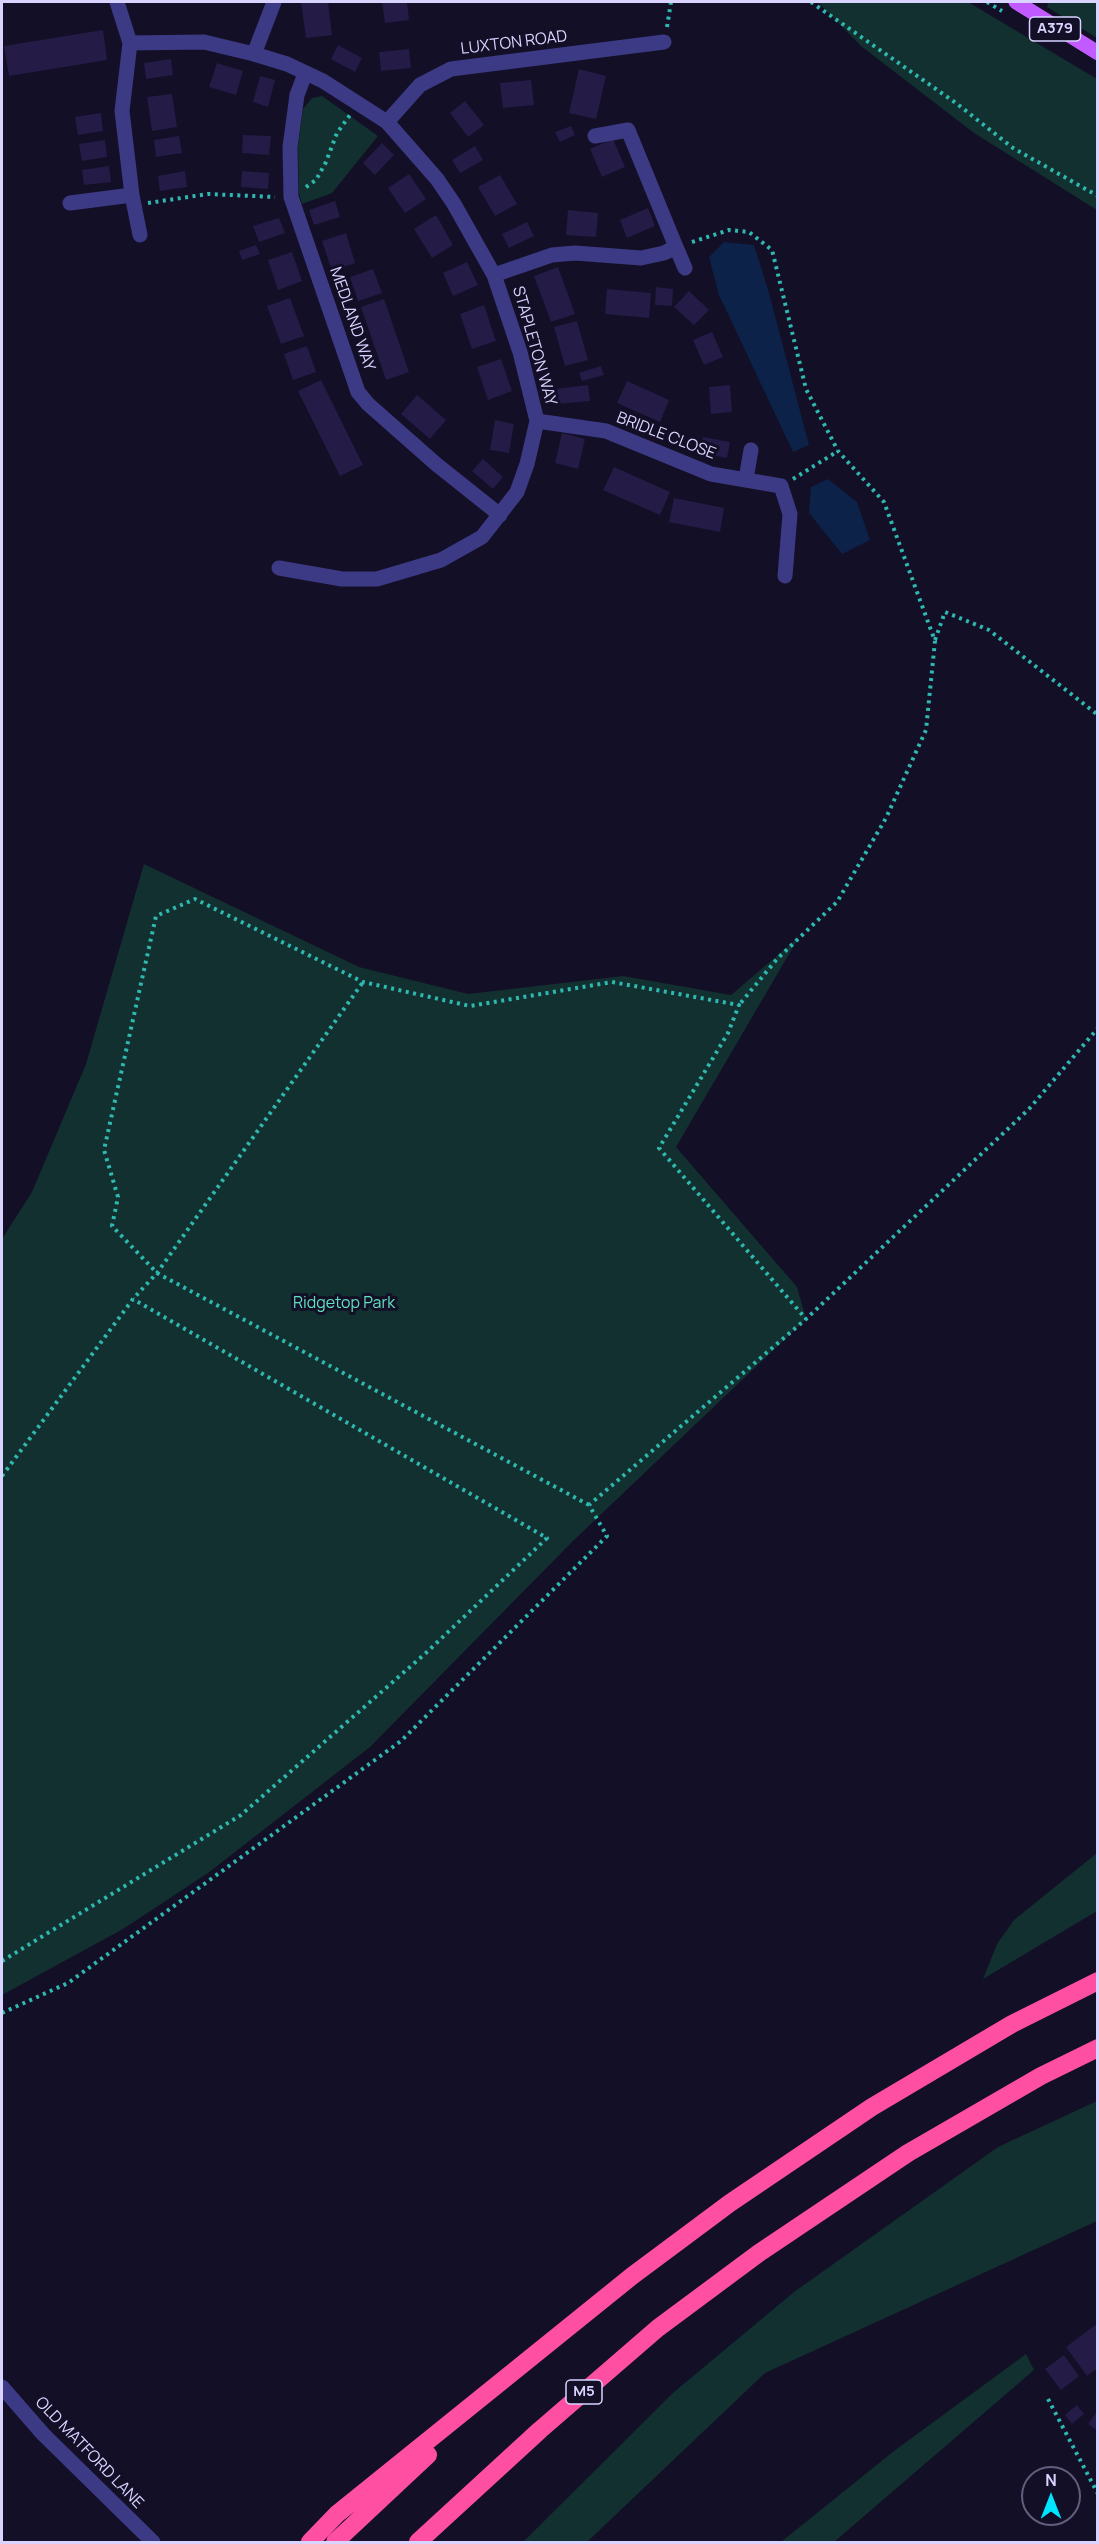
<!DOCTYPE html>
<style>
body{margin:0}
#map{position:relative;width:1099px;height:2544px;overflow:hidden;background:#130f26;font-family:Manrope,sans-serif}
canvas{display:block}
.frame{position:absolute;inset:0;border:3px solid #d9d4ff;pointer-events:none}
.north{position:absolute;left:1021px;top:2466px;width:60px;height:60px;box-sizing:border-box;background:#130f26;border:2px solid #625e7d;border-radius:50%;rotate:0deg;font-size:16px;font-weight:700;line-height:24px;text-align:center;color:#d9d4ff}
.north::after{content:'';display:block;margin:auto;width:21px;height:27px;background:#00e5ff;clip-path:polygon(50% 0,100% 100%,50% 72%,0 100%)}
</style>
<div id="map">
<canvas width="1099" height="2544"></canvas>
<div class="frame"></div>
<div class="north">N</div>
</div>
<script>
const context = document.querySelector('canvas').getContext('2d');
context.lineJoin = 'round';
function paint(path, color) { context.fillStyle = color; context.fill(path, 'evenodd'); }
const poly = rows => new Path2D(rows.map(r => 'M' + r).join(''));
function stroke(path, color, width, dash) { context.strokeStyle = color; context.lineWidth = width; context.lineCap = dash ? 'butt' : 'round'; context.setLineDash(dash || []); context.stroke(path); }
function drawText(font, color, halo, rows, align = 'center') {
  context.font = font + ' Manrope,sans-serif'; context.lineWidth = 6; context.setLineDash([]); context.textBaseline = 'middle'; context.strokeStyle = halo; context.fillStyle = color; for (const [text, x, y, turn = 0] of rows) {
    context.save(); context.translate(x, y); context.rotate((+turn || 0) * Math.PI / 180); context.textAlign = isNaN(turn) ? turn : align; if (halo) context.strokeText(text, 0, 0); context.fillText(text, 0, 0); context.restore();
  }
}
const green = poly([
 [818,2,968,2,1097,79,1097,210,974,133,861,46],
 [1049,2,1097,2,1097,38,1047,7],
 [322,96,378,136,332,193,302,204,299,193,298,146,303,109,312,98],
 [144,864,359,967,468,994,623,976,731,995,799,937,676,1147,797,1287,806,1319,573,1541,370,1747,208,1873,123,1929,2,1995,2,1239,32,1192,86,1064],
 [1097,1853,1097,1911,983,1979,997,1944,1014,1920],
 [1097,2101,1097,2221,765,2373,587,2542,523,2542,674,2392,794,2292,998,2147],
 [1026,2354,1034,2370,834,2542,781,2542,894,2451]
]);
const water = poly([
 [724,242,754,245,769,293,809,445,793,452,719,295,709,257],
 [828,479,857,502,870,540,842,554,809,513,811,487]
]);
const building = poly([
 [301,2,328,2,332,35,306,38],
 [382,2,407,2,409,20,385,23],
 [103,30,107,60,9,76,4,46],
 [338,45,362,58,355,72,331,59],
 [409,49,411,68,381,71,379,52],
 [171,59,173,75,146,79,144,63],
 [217,63,243,71,236,95,209,87],
 [579,69,606,76,596,119,569,113],
 [260,76,275,80,268,107,253,102],
 [531,80,534,105,503,108,500,83],
 [172,94,177,127,152,131,147,97],
 [465,101,484,125,468,137,450,113],
 [101,113,103,131,78,135,75,117],
 [571,126,575,135,560,142,555,132],
 [243,135,271,136,269,155,242,153],
 [179,136,182,153,156,157,154,140],
 [613,139,625,167,602,177,590,149],
 [105,140,107,157,82,161,79,144],
 [382,143,394,155,375,175,363,163],
 [475,146,483,160,460,173,452,160],
 [109,166,111,182,84,185,82,170],
 [185,171,187,187,160,191,158,176],
 [242,171,269,173,268,189,241,187],
 [409,174,426,199,405,213,388,188],
 [500,175,517,204,495,216,478,187],
 [335,201,340,217,314,225,309,210],
 [648,208,655,226,627,238,620,220],
 [568,210,598,213,596,237,566,235],
 [436,215,453,245,432,258,414,229],
 [279,218,285,233,259,242,253,226],
 [527,222,534,236,509,248,502,234],
 [346,233,355,263,332,271,322,241],
 [256,245,260,254,242,260,239,251],
 [292,252,302,281,278,290,268,260],
 [467,262,478,285,453,296,443,273],
 [558,267,575,314,551,322,534,276],
 [373,269,382,293,358,301,350,277],
 [656,287,673,289,672,306,655,305],
 [607,289,651,293,649,318,605,314],
 [689,291,709,310,694,325,674,307],
 [290,298,304,336,281,344,267,306],
 [384,299,409,372,386,380,361,307],
 [484,305,496,341,472,349,460,314],
 [577,321,588,360,565,366,554,327],
 [712,332,723,357,704,365,693,340],
 [307,346,316,372,293,380,284,354],
 [501,359,512,391,488,400,477,367],
 [601,366,604,375,582,381,579,373],
 [321,380,363,465,340,476,298,391],
 [627,381,669,400,660,422,617,403],
 [588,385,590,401,557,404,556,389],
 [730,385,732,412,711,414,709,387],
 [417,395,446,420,430,439,401,414],
 [495,420,514,424,509,453,490,450],
 [562,433,585,439,578,469,555,463],
 [703,437,730,442,727,458,700,453],
 [483,459,503,477,493,489,472,471],
 [614,467,670,492,660,515,603,490],
 [674,498,724,508,720,532,669,522],
 [1098,2323,1098,2368,1087,2376,1066,2347],
 [1064,2355,1079,2376,1061,2390,1045,2369],
 [1077,2405,1084,2414,1072,2424,1065,2415],
 [1098,2410,1098,2431,1088,2424]
]);
const path = poly([
 [811,2,956,103,1013,148,1098,196],
 [987,2,1002,11],
 [667,27,671,2],
 [306,187,316,180,326,162,337,133,350,115],
 [148,203,208,194,275,197],
 [692,242,729,230,749,232,772,250,806,389,838,451,884,502,935,641,926,730,886,818,837,902,777,959,739,1005],
 [793,479,838,451],
 [935,640,945,612,989,630,1098,715],
 [2,1476,133,1299,157,1273,363,982],
 [589,1505,157,1273,112,1226,118,1197,104,1150,156,916,195,899,363,982,470,1006,612,982,739,1005,728,1033,659,1148,806,1319],
 [2,1961,241,1815,427,1652,547,1538,133,1299],
 [2,2013,68,1983,401,1741,607,1536,589,1505,806,1319,1029,1109,1098,1028],
 [1048,2399,1098,2494]
]);
const minor = poly([
 [117,2,130,43,122,111,132,195,140,235],
 [130,43,204,42,254,54,287,64,323,81,387,122,437,179,454,204,494,275,520,352,537,421,527,464,517,492,482,537,441,560,377,579,342,579,279,568],
 [254,54,274,2],
 [305,74,297,95,290,147,291,197,358,392,368,404,436,464,500,515],
 [387,122,420,85,451,69,664,42],
 [70,203,132,195],
 [676,247,685,268],
 [494,275,552,255,575,253,641,258,664,253,676,247,628,130,595,136],
 [537,421,606,431,711,474,781,486,790,514,785,576],
 [746,479,751,450],
 [2,2387,43,2434,153,2542]
]);
const primary = poly([
 [1016,2,1098,53]
]);
const motorway = poly([
 [310,2542,337,2514,632,2276,730,2203,872,2107,1012,2024,1098,1981],
 [335,2542,428,2455],
 [418,2542,540,2430,658,2328,759,2253,908,2153,1041,2076,1098,2048]
]);
const shields = [
 [1055,29,51],
 [584,2392,36]
];
const shieldNames = [
 ["A379",1055,29],
 ["M5",584,2392]
];
const streetNames = [
 ["LUXTON ROAD",514,43,-7],
 ["MEDLAND WAY",352,319,71],
 ["STAPLETON WAY",534,346,74],
 ["BRIDLE CLOSE",666,436,21],
 ["OLD MATFORD LANE",89,2453,46]
];
const parkNames = [
 ["Ridgetop Park",344,1304]
];
paint(green, '#12302f');
paint(water, '#0c2248');
paint(building, '#241b47');
stroke(path, '#2fb8b0', 4, [3, 4.5]);
stroke(minor, '#3d3a85', 15);
stroke(primary, '#c25bff', 15);
stroke(motorway, '#ff4fa3', 18);
for (const [x, y, w] of shields) { const box = new Path2D(); box.roundRect(x - w / 2, y - 12, w, 24, 4.5); context.fillStyle = '#130f26'; context.fill(box); stroke(box, '#d9d4ff', 1.5); }
drawText('bold 15px', '#d9d4ff', null, shieldNames);
drawText('16px', '#d9d4ff', '#130f26', streetNames);
drawText('16px', '#5fe0c0', '#130f26', parkNames);
</script>
